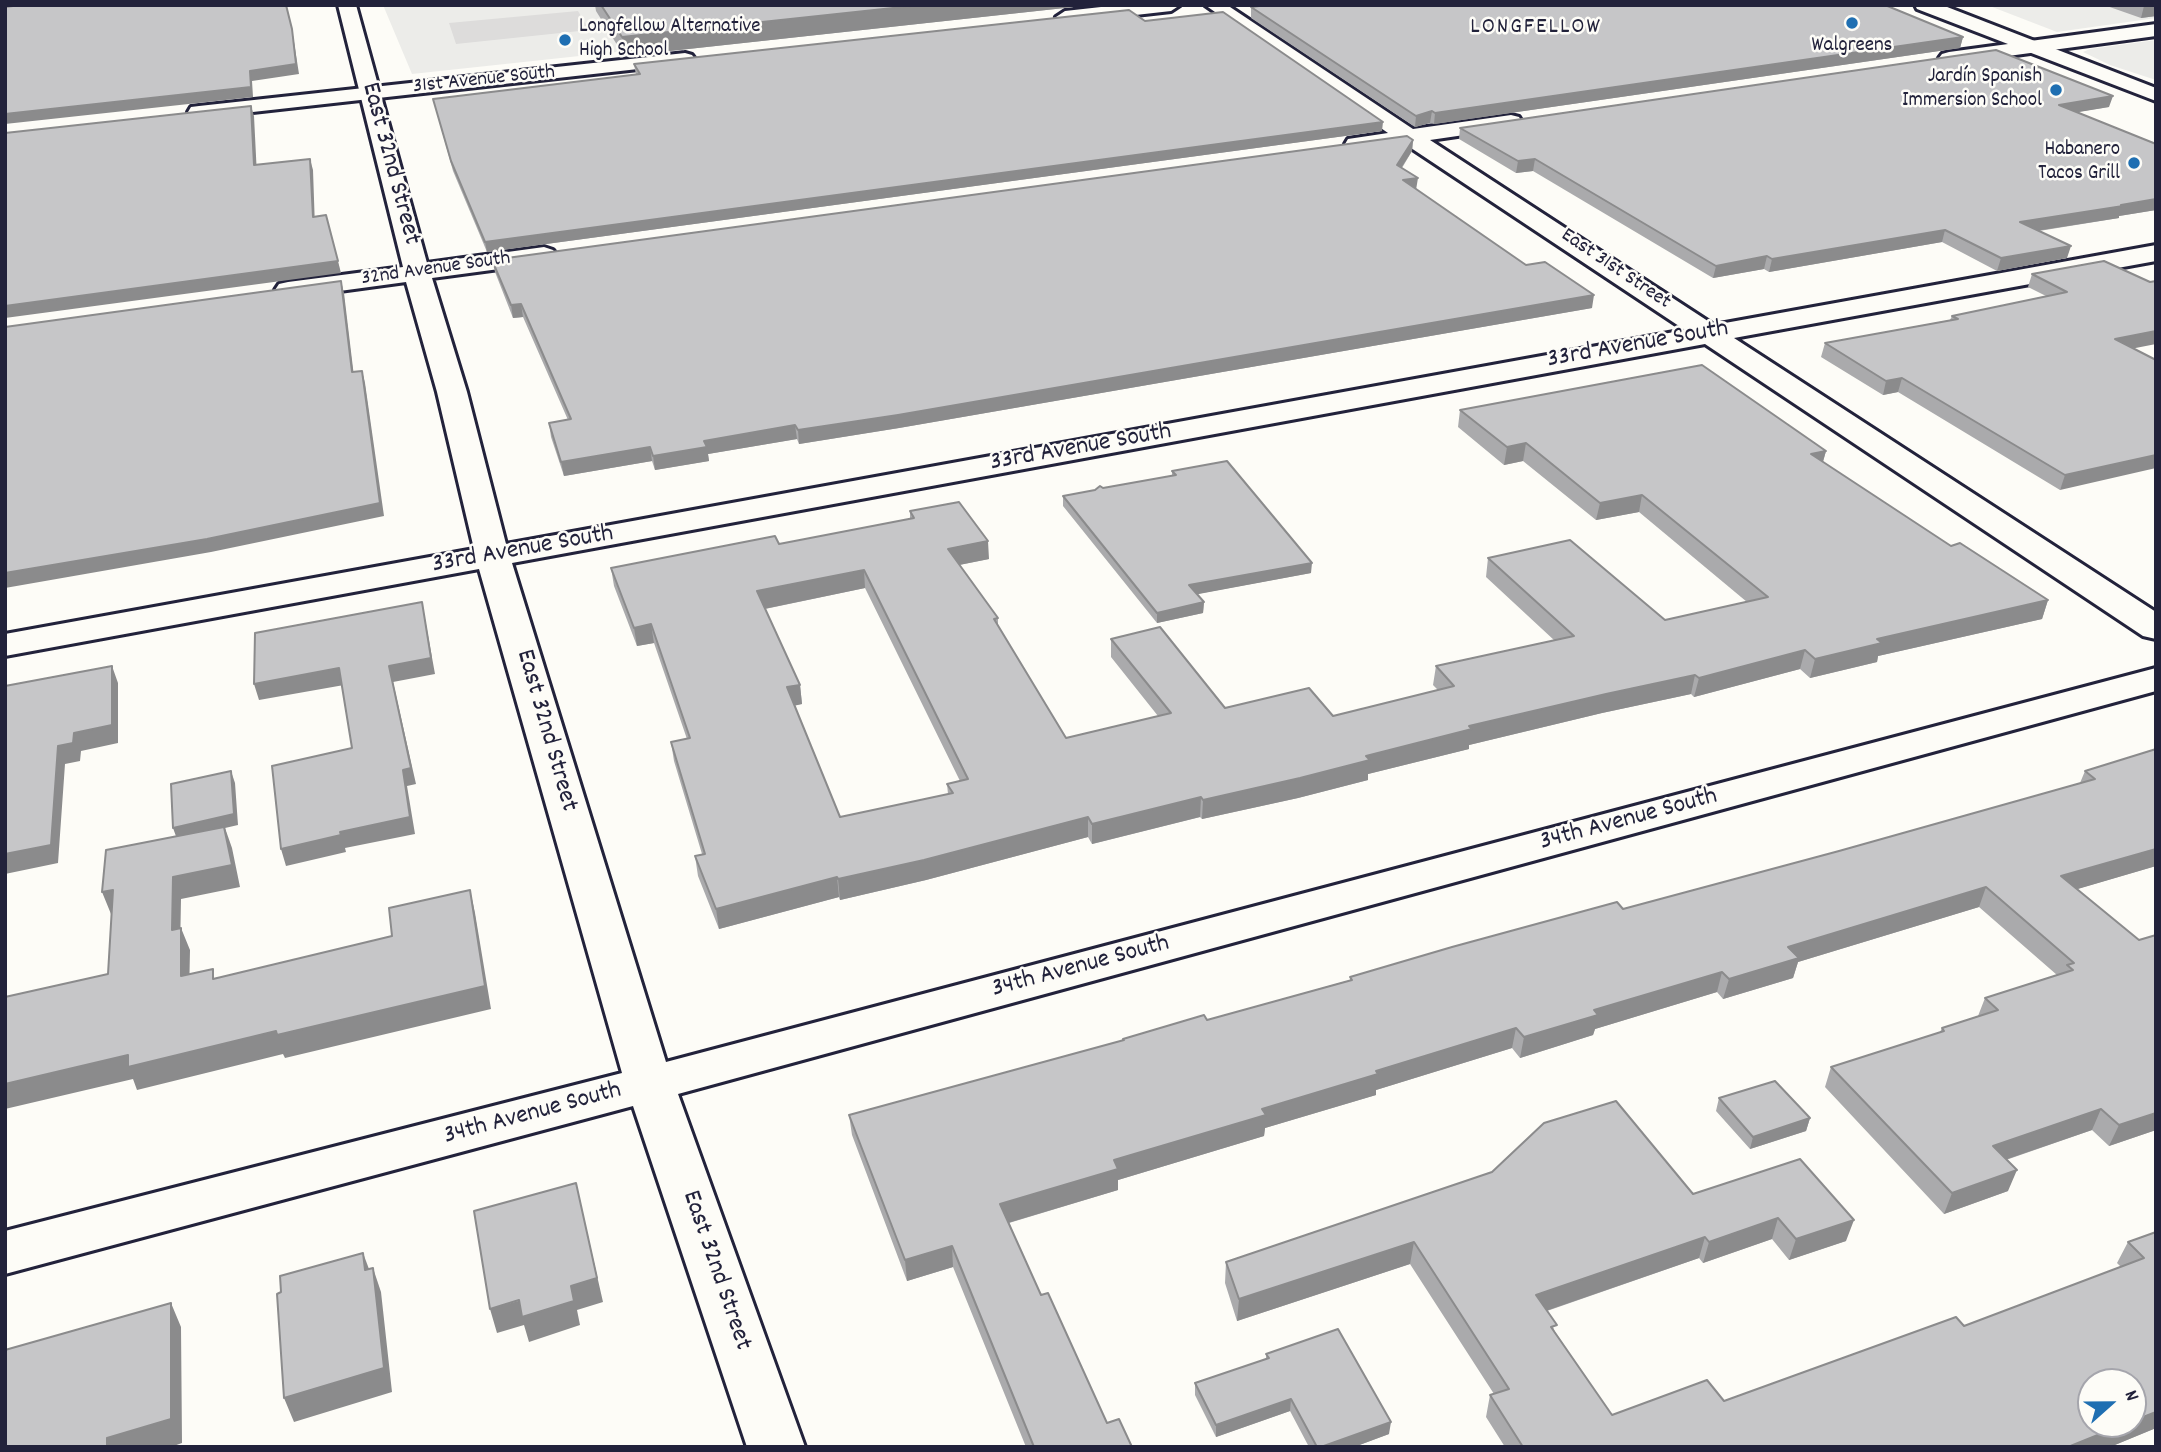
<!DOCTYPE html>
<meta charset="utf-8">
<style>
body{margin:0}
#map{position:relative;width:2161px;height:1452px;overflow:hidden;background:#fdfcf7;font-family:Dekko,sans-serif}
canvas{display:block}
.frame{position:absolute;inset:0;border:7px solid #22223b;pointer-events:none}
.north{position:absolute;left:2077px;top:1368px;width:70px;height:70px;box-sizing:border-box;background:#fdfcf7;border:2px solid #a5a5ac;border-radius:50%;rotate:69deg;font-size:19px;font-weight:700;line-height:28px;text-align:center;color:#22223b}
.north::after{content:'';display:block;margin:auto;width:24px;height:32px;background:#1f6fb2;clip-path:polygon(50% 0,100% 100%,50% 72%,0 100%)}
</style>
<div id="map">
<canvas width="2161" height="1452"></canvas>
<div class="frame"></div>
<div class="north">N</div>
</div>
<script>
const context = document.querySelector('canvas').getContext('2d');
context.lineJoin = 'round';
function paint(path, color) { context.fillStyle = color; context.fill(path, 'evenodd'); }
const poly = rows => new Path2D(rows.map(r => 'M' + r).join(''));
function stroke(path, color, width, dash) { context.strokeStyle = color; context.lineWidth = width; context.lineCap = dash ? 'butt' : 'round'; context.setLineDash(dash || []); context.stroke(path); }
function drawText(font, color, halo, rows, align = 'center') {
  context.font = font + ' Dekko,sans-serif'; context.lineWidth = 5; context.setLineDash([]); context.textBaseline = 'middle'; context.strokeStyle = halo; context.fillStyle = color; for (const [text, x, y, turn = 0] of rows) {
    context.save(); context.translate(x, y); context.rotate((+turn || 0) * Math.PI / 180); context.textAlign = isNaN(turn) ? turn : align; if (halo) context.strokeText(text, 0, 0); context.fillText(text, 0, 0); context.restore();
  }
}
const built = poly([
 [383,5,1054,5,412,74],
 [1987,5,2156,5,2156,18,2057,32],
 [2156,40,2156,80,2110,65,2083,52,2090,49]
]);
const green = poly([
 [578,11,589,30,456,44,449,23]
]);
const minor = poly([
 [338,5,356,5,427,263,544,247,553,250,557,255,553,260,544,263,432,278,467,392,506,544,1685,330,1405,144,1356,151,1348,149,1345,144,1348,139,1388,133,1205,5,1227,5,1413,129,1511,115,1519,117,1522,122,1519,127,1430,140,1714,325,2156,245,2156,261,1734,338,2156,612,2156,639,2143,636,1705,344,512,563,666,1062,2156,668,2156,691,678,1094,805,1447,747,1447,633,1106,5,1274,5,1231,622,1073,479,569,5,656,5,634,474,549,437,392,406,282,288,298,279,296,275,290,279,284,288,282,403,267,338,5],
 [2156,24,2156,36,1949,64,1942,62,1939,58,1942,54,1949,52,2156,24]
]);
const tertiary = poly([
 [1119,5,1180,5,1171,11,1065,23,1056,17,1065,11,1119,5],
 [685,53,692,55,695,59,692,63,199,118,191,117,188,112,191,107,199,106,685,53]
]);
const primary = poly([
 [1915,5,1942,5,2156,88,2156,101,1917,9,1915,5]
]);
const wall = poly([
 [595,5,1092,5,624,56,596,11],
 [2104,5,2156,5,2156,16,2141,18],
 [1251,7,1963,37,1960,48,1434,124,1430,123,1415,127,1251,18],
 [1145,21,1382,131,487,252,453,171,433,99,636,75,634,64],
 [2109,107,2077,112,2156,144,2156,210,2119,216,2119,218,2039,231,2067,258,1997,271,1942,242,1769,272,1764,269,1713,278,1533,171,1516,173,1459,139,1460,128],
 [1413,140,1412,151,1402,168,1416,190,1526,265,1592,308,899,428,799,444,797,439,708,454,709,461,655,470,652,461,564,476,551,437,549,423,568,420,523,317,513,318,495,272,492,260],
 [2104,261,2133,348,2060,490,1898,392,1883,395,1821,357,1825,343,1950,320,1952,316,2046,296,2028,287,2032,274],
 [1460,410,1826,451,1823,462,1951,546,2048,600,2042,619,1878,656,1877,662,1810,678,1800,669,1694,697,1691,694,1602,713,1469,745,1469,749,1368,774,1368,780,1298,798,1202,819,1200,817,1092,844,1088,837,926,880,840,900,839,897,719,929,698,876,695,856,702,854,674,761,671,742,687,739,654,643,637,646,614,586,611,568,779,544,910,519,910,511,989,559,959,565,998,618,998,626,1066,738,1158,716,1111,657,1111,639,1225,708,1333,716,1438,690,1433,685,1436,666,1555,641,1486,577,1488,558,1665,620,1747,602,1639,512,1596,520,1523,461,1504,465,1458,427],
 [865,588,960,781,947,784,948,794,840,817,794,705,802,704,800,685,765,609],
 [1172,471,1311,573,1197,594,1204,602,1203,613,1157,623,1063,506,1063,496,1172,476],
 [2156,749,2156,866,2077,889,2139,940,2156,935,2156,1130,2109,1146,2092,1130,2006,1160,2008,1191,1944,1214,1825,1087,1831,1067,1940,1032,1942,1028,1978,1016,1985,998,2057,975,1979,907,1798,962,1793,978,1723,999,1717,992,1595,1029,1593,1035,1520,1058,1512,1048,1376,1090,1376,1095,1265,1128,1264,1136,1118,1180,1118,1190,1009,1223,1041,1295,1107,1423,1132,1447,1026,1447,953,1267,907,1281,852,1135,849,1115,1123,1041,1123,1039,1207,1020,1350,980,1350,977,1623,909,1839,851,2080,783,2085,771],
 [1719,1098,1810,1118,1806,1131,1750,1149,1716,1111],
 [1800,1159,1846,1241,1789,1260,1772,1239,1703,1263,1699,1258,1547,1311,1555,1332,1612,1415,1724,1401,1964,1326,2121,1267,2117,1263,2128,1242,2156,1232,2156,1428,2110,1447,1505,1447,1486,1417,1490,1395,1494,1394,1410,1264,1237,1321,1225,1283,1226,1262,1693,1194],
 [1266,1354,1389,1434,1354,1447,1309,1447,1290,1411,1216,1437,1195,1395,1195,1383,1266,1359]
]);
const shadedWall = poly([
 [921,5,1092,5,624,56,622,37],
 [2156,5,2156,16,2141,18,2144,6],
 [292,29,299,74,252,81,253,97,5,124,5,114,250,71],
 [1963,37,1960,48,1434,124,1435,113],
 [2113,96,2109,107,2055,116,2059,105],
 [251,106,254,116,257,176,254,165],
 [1432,111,1430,123,1415,127,1416,116],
 [1383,122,1382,131,487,252,485,242],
 [1413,140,1412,151,1396,176,1397,165],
 [310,159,313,170,315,228,313,217],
 [1535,159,1533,171,1516,173,1518,161],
 [1418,178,1416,190,1403,180],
 [2156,199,2156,210,2119,216,2119,218,2016,234,2020,222],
 [1945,230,1942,242,1769,272,1772,259],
 [2071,246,2067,258,1997,271,2001,258],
 [1767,256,1764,269,1713,278,1716,266],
 [338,261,341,273,5,318,5,306],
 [341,281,344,293,355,385,352,372],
 [1594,295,1592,308,899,428,799,444,798,430],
 [521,304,523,317,513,318,511,305],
 [2156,331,2156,344,2110,353,2115,339],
 [362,371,365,383,384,516,211,552,5,588,5,573],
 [1902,378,1898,392,1883,395,1886,381],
 [795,425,797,439,708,454,709,461,655,470,653,456,704,441],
 [1526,443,1523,461,1504,465,1507,447],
 [650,447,652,461,564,476,561,462],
 [1826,451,1821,468,1811,454],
 [2156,455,2156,468,2060,490,2065,475],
 [1642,495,1639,512,1596,520,1600,503],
 [988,541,989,559,949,567,948,549],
 [1312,563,1311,573,1188,596,1189,585],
 [864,570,865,588,759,610,757,591],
 [2048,600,2042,619,1878,656,1877,662,1810,678,1815,659,1877,639],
 [422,602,435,674,393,682,416,784,407,786,415,834,345,848,346,852,286,866,281,849,340,832,403,770,389,666],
 [1204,602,1203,613,1157,623,1157,613],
 [651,624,654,643,637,646,634,628],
 [1805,650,1800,669,1694,697,1699,678],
 [112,666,118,683,118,743,81,751,80,761,65,764,58,863,5,874,5,854,58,746,74,733],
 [339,668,344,685,259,700,254,684],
 [1695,675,1691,694,1602,713,1469,745,1469,749,1368,774,1368,780,1298,798,1202,819,1203,800,1366,756,1469,726,1606,694],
 [800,685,802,704,789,707,787,687],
 [231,771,235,783,238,825,225,828,232,848,240,887,181,899,180,952,172,930,173,877,177,839,173,828],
 [1201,797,1200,817,1092,844,1092,824],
 [1088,817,1088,837,926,880,840,900,838,879],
 [2156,849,2156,866,2054,896,2061,876],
 [837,877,839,897,719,929,716,909],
 [1986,887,1979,907,1798,962,1793,978,1723,999,1729,979,1788,947],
 [113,890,122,912,111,914,102,892],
 [470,890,475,913,491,1009,285,1058,283,1054,137,1090,133,1079,5,1109,5,1084,128,1055,276,1031],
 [181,928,190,950,189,998,181,976],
 [1722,972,1717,992,1595,1029,1593,1035,1520,1058,1524,1037,1594,1010],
 [1516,1028,1512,1048,1376,1090,1376,1095,1265,1128,1264,1136,1118,1180,1118,1190,1001,1225,1000,1204,1114,1160,1376,1071],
 [2101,1109,2092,1130,1984,1167,1993,1146],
 [2156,1113,2156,1130,2109,1146,2119,1125],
 [1810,1118,1806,1131,1750,1149,1753,1137],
 [2017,1170,2008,1191,1944,1214,1952,1193],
 [576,1183,603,1302,577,1310,580,1325,529,1342,524,1325,497,1333,490,1309,571,1286],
 [1778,1218,1772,1239,1703,1263,1709,1242],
 [1854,1220,1846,1241,1789,1260,1796,1239],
 [1705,1237,1699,1258,1531,1316,1536,1295],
 [1414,1242,1410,1264,1237,1321,1239,1299],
 [952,1246,953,1267,907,1281,905,1260],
 [363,1253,372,1277,365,1270],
 [373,1268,381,1292,392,1392,294,1422,284,1398],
 [171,1303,181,1327,182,1443,171,1447,107,1447,107,1438],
 [1291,1399,1290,1411,1216,1437,1216,1425],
 [2156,1412,2156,1428,2110,1447,2068,1447,2125,1424,2133,1424,2133,1421],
 [1391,1422,1389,1434,1354,1447,1321,1447]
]);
const building = poly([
 [21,5,286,5,292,29,296,64,250,71,251,87,5,114,5,7,21,5],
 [601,5,921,5,622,37,601,5],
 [1267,5,1885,5,1963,37,1435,113,1432,111,1416,116,1251,7,1267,5],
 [1129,10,1145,21,1223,12,1383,122,485,242,451,161,433,99,640,74,634,64,1129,10],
 [1996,50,2113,96,2059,105,2156,144,2156,199,2121,205,2123,206,2020,222,2071,246,2001,258,1945,230,1772,259,1767,256,1716,266,1535,159,1518,161,1460,128,1996,50],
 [251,106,254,165,310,159,313,217,326,215,338,261,5,306,5,133,251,106],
 [1407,136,1413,140,1397,165,1418,178,1403,180,1526,265,1545,262,1594,295,898,415,798,430,795,425,704,441,707,447,653,456,650,447,561,462,549,423,571,419,521,304,511,305,492,260,1407,136],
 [2104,261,2150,282,2156,281,2156,331,2115,339,2156,360,2156,455,2065,475,1902,378,1886,381,1825,343,1958,319,1952,316,2067,292,2032,274,2104,261],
 [341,281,352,372,362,371,380,503,207,539,5,573,5,327,341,281],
 [1702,365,1826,451,1811,454,1951,546,1960,543,2048,600,1877,639,1882,643,1815,659,1805,650,1699,678,1695,675,1606,694,1469,726,1472,729,1366,756,1370,760,1300,778,1203,800,1201,797,1092,824,1088,817,924,860,838,879,837,877,716,909,695,856,705,854,671,742,690,738,651,624,634,628,611,568,775,536,779,544,914,518,910,511,959,502,988,541,948,549,998,618,994,619,1066,738,1171,713,1111,639,1160,627,1225,708,1309,688,1333,716,1454,686,1436,666,1574,636,1488,558,1570,540,1665,620,1768,597,1642,495,1600,503,1526,443,1507,447,1460,410,1702,365],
 [864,570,968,779,947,784,953,793,840,817,787,687,800,685,757,591,864,570],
 [1227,461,1312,563,1189,585,1204,602,1157,613,1063,496,1095,490,1100,486,1103,488,1176,475,1172,471,1227,461],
 [422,602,431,658,389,666,411,768,403,770,410,817,340,832,341,835,281,849,272,766,352,748,339,668,254,684,255,633,422,602],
 [112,666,112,725,74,733,73,743,58,746,51,845,5,854,5,686,112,666],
 [2156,749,2156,849,2061,876,2139,940,2156,935,2156,1113,2119,1125,2101,1109,1993,1146,2017,1170,1952,1193,1831,1067,1944,1031,1942,1028,1998,1010,1985,998,2073,970,2067,965,2074,963,1986,887,1788,947,1799,958,1729,979,1722,972,1594,1010,1598,1015,1524,1037,1516,1028,1376,1071,1378,1074,1262,1109,1266,1115,1114,1160,1118,1169,1000,1204,1041,1295,1048,1293,1107,1423,1119,1419,1132,1447,1034,1447,952,1246,905,1260,849,1115,1124,1040,1123,1039,1204,1015,1207,1020,1352,980,1350,977,1452,947,1617,902,1623,909,1839,851,2095,779,2085,771,2156,749],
 [231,771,234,814,173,828,171,784,231,771],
 [224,827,232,865,173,877,172,930,181,928,181,976,213,969,213,979,392,936,389,908,470,890,485,986,277,1035,276,1031,128,1067,128,1055,5,1084,5,997,108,974,113,890,102,892,106,850,224,827],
 [1775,1081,1810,1118,1753,1137,1719,1098,1775,1081],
 [1616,1101,1693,1194,1800,1159,1854,1220,1796,1239,1778,1218,1709,1242,1705,1237,1536,1295,1557,1325,1551,1327,1612,1415,1707,1380,1724,1401,1956,1317,1964,1326,2144,1258,2128,1242,2156,1232,2156,1412,2133,1421,2133,1382,2091,1382,2091,1424,2125,1424,2068,1447,1523,1447,1490,1395,1509,1389,1414,1242,1239,1299,1226,1262,1492,1172,1544,1123,1616,1101],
 [576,1183,597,1278,571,1286,574,1301,522,1317,519,1300,490,1309,474,1211,576,1183],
 [363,1253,365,1270,373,1268,384,1368,284,1398,277,1294,281,1292,280,1276,363,1253],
 [171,1303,171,1419,107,1438,107,1447,5,1447,5,1350,171,1303],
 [1338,1329,1391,1422,1321,1447,1317,1447,1291,1399,1216,1425,1195,1383,1269,1358,1266,1354,1338,1329]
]);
const markers = [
 [1852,23,7,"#1f6fb2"],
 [565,40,7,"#1f6fb2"],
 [2056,90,7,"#1f6fb2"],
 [2134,163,7,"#1f6fb2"]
];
const farPoinames = [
 ["Longfellow Alternative",579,28,"left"],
 ["High School",579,52,"left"],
 ["Walgreens",1852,47,"center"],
 ["Jardín Spanish",2042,78],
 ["Immersion School",2042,102],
 ["Habanero",2120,151],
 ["Tacos Grill",2120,175]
];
const farStreetnames = [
 ["31st Avenue South",484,81,-6],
 ["32nd Avenue South",436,270,-8],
 ["East 31st Street",1615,270,34]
];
const farNeighbourhoodnames = [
 ["LONGFELLOW",1536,29]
];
const streetNames = [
 ["East 32nd Street",389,164,75],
 ["33rd Avenue South",1638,346,-10],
 ["33rd Avenue South",1081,449,-10],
 ["33rd Avenue South",523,551,-10],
 ["East 32nd Street",545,731,74],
 ["34th Avenue South",1629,821,-15],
 ["34th Avenue South",1081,968,-15],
 ["34th Avenue South",533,1115,-15],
 ["East 32nd Street",715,1271,71]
];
paint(built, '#ecece9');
paint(green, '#dddcdb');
stroke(minor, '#22223b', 6);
stroke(tertiary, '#22223b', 6);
stroke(primary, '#22223b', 6);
paint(minor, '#fdfcf7');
paint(tertiary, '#fdfcf7');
paint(primary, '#fdfcf7');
paint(wall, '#aaaaac');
paint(shadedWall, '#8b8b8c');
paint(building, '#c6c6c8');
stroke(building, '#8b8b8c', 2);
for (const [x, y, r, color] of markers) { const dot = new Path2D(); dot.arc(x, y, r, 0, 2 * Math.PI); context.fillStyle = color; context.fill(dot); stroke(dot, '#fdfcf7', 2.5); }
drawText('21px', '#22223b', '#fdfcf7', farPoinames, 'right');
drawText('21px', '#22223b', '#fdfcf7', farStreetnames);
context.letterSpacing = '2px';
drawText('23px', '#22223b', '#fdfcf7', farNeighbourhoodnames);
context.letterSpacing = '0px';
drawText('26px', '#22223b', '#fdfcf7', streetNames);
</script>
